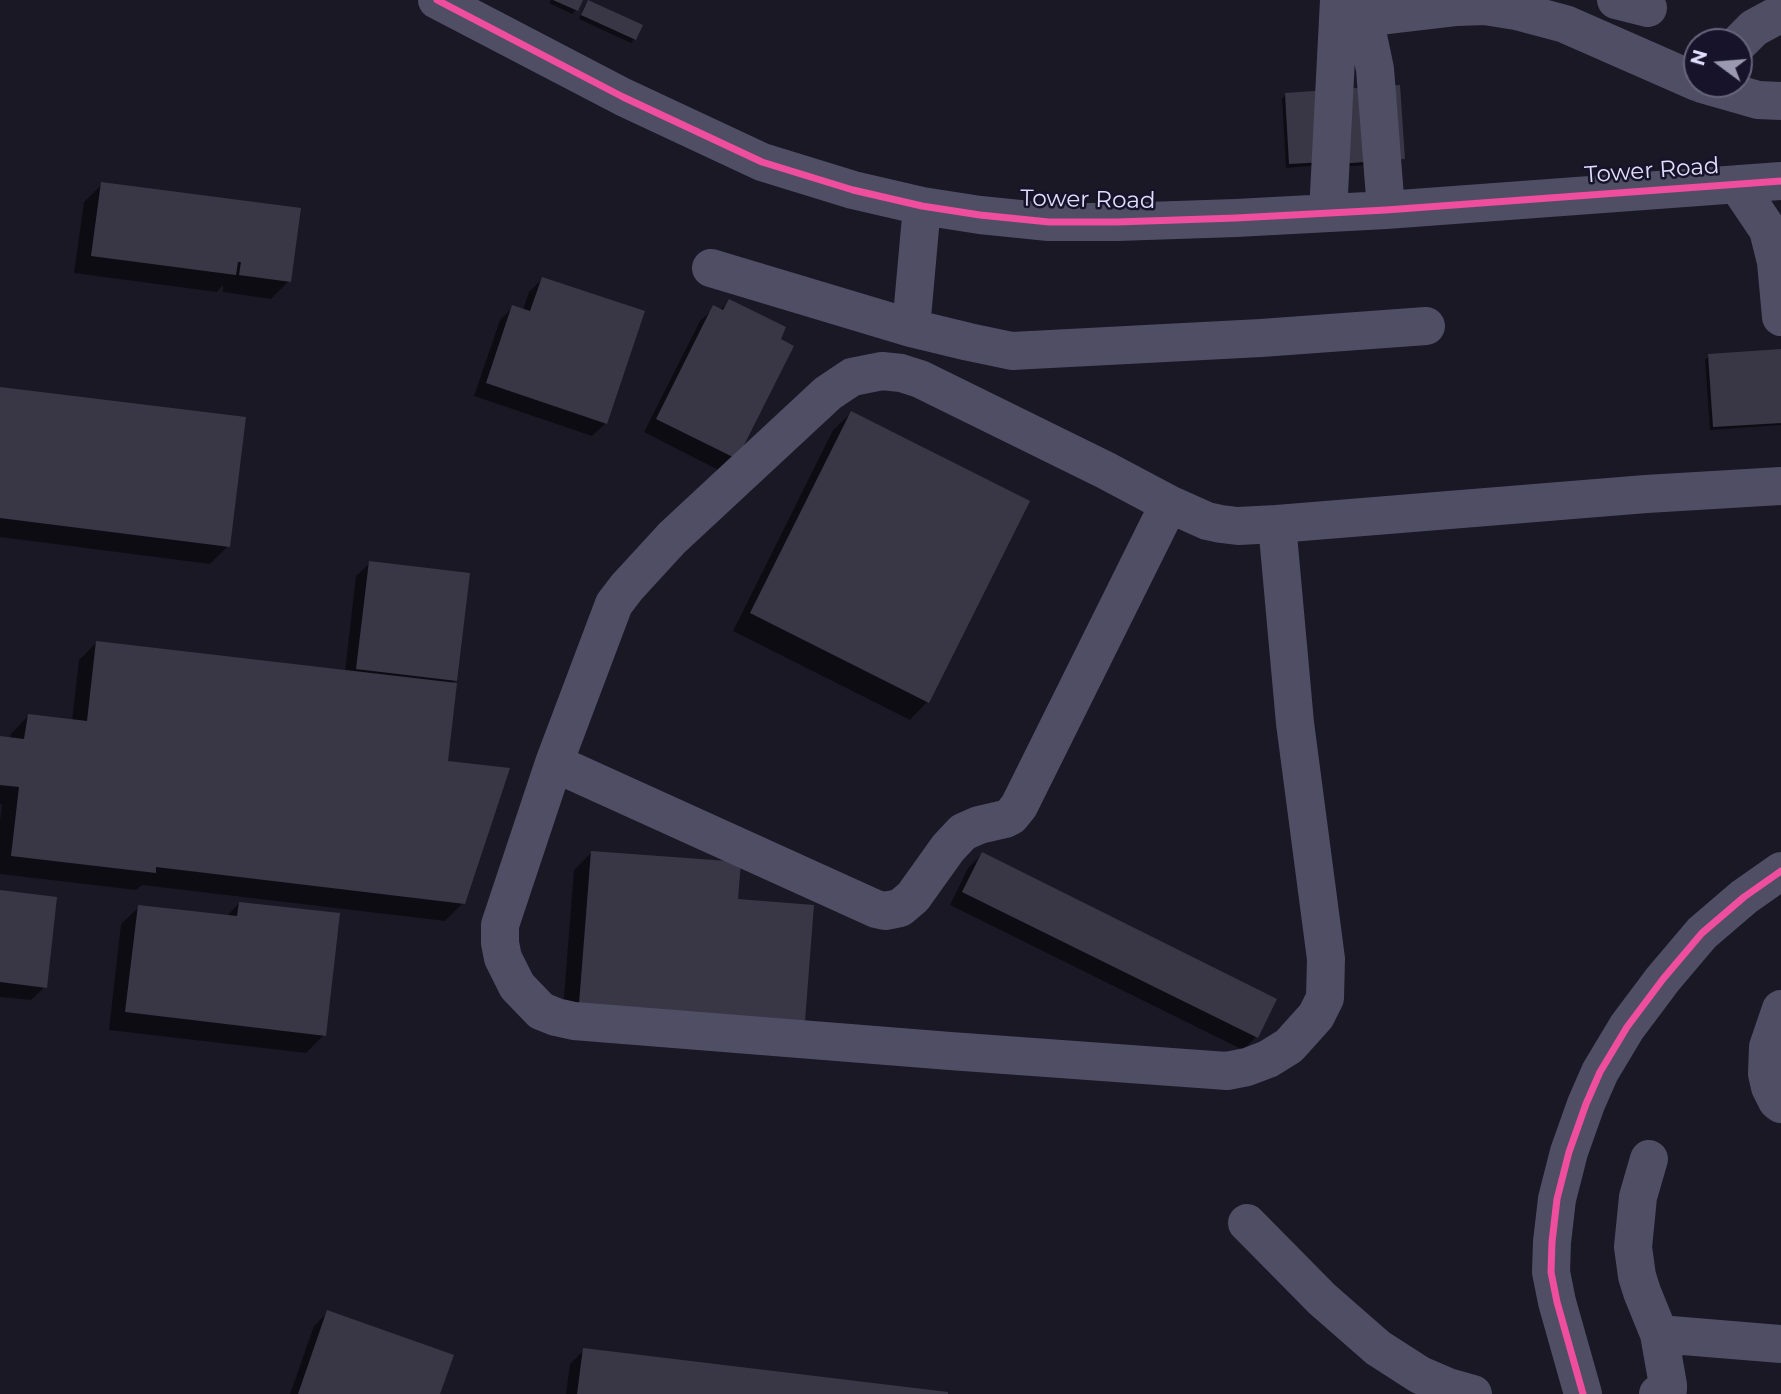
<!DOCTYPE html>
<style>
body{margin:0}
#map{position:relative;width:1781px;height:1394px;overflow:hidden;background:#1a1825;font-family:Montserrat,sans-serif}
canvas{display:block}
.north{position:absolute;left:1683px;top:28px;width:70px;height:70px;box-sizing:border-box;background:#17132a;border:2px solid #68647e;border-radius:50%;rotate:286deg;font-size:19px;font-weight:700;line-height:28px;text-align:center;color:#e1defd}
.north::after{content:'';display:block;margin:auto;width:24px;height:32px;background:#9b99b1;clip-path:polygon(50% 0,100% 100%,50% 72%,0 100%)}
</style>
<div id="map">
<canvas width="1781" height="1394"></canvas>
<div class="north">N</div>
</div>
<script>
const context = document.querySelector('canvas').getContext('2d');
context.lineJoin = 'round';
function paint(path, color) { context.fillStyle = color; context.fill(path, 'evenodd'); }
const poly = rows => new Path2D(rows.map(r => 'M' + r).join(''));
function stroke(path, color, width, dash) { context.strokeStyle = color; context.lineWidth = width; context.lineCap = dash ? 'butt' : 'round'; context.setLineDash(dash || []); context.stroke(path); }
function drawText(font, color, halo, rows, align = 'center') {
  context.font = font + ' Montserrat,sans-serif'; context.lineWidth = 5; context.setLineDash([]); context.textBaseline = 'middle'; context.strokeStyle = halo; context.fillStyle = color; for (const [text, x, y, turn = 0] of rows) {
    context.save(); context.translate(x, y); context.rotate((+turn || 0) * Math.PI / 180); context.textAlign = isNaN(turn) ? turn : align; if (halo) context.strokeText(text, 0, 0); context.fillText(text, 0, 0); context.restore();
  }
}
const shadow = poly([
 [551,0,581,0,576,10,572,14,549,3],
 [589,1,634,39,631,43,579,19,585,5],
 [1285,95,1403,159,1399,163,1321,168,1321,165,1286,168,1282,99],
 [102,184,289,281,271,299,223,292,223,285,217,292,74,273,84,202],
 [542,279,606,423,592,436,474,396,500,320,513,307,523,310,529,292],
 [730,301,736,458,722,472,644,432,700,321,714,308,720,310],
 [1781,351,1781,425,1710,430,1705,360,1709,356],
 [0,389,228,546,210,564,0,537],
 [851,413,927,702,910,720,733,631,833,430],
 [370,563,456,680,452,684,446,762,463,903,445,921,142,885,136,890,0,874,0,820,2,805,0,804,0,738,10,739,11,734,28,716,72,721,79,660,97,642,345,671,356,576],
 [592,852,736,901,562,1021,574,870],
 [982,854,1256,1037,1243,1050,950,905,968,868],
 [0,892,45,987,31,1000,0,997],
 [239,903,324,1035,306,1053,109,1030,121,924,139,907,226,917],
 [328,1312,438,1394,290,1394,314,1326],
 [584,1350,949,1394,566,1394,570,1364]
]);
const building = poly([
 [553,0,583,0,578,11],
 [588,0,643,25,636,40,581,15],
 [1400,85,1405,159,1325,165,1324,162,1289,164,1285,93],
 [101,182,301,208,291,282,239,275,241,262,238,262,236,275,91,256],
 [542,277,645,311,607,424,486,383,512,305,530,311],
 [729,299,786,327,781,339,794,346,737,459,656,419,713,305,723,310],
 [1781,349,1781,423,1713,427,1708,354],
 [0,387,246,417,230,547,0,518],
 [851,411,1030,501,929,703,750,613],
 [369,561,470,573,457,681,356,669],
 [96,641,457,683,448,761,510,768,465,904,156,867,156,873,11,856,19,787,0,785,0,736,24,739,28,714,87,721],
 [591,851,741,862,738,899,814,905,805,1021,579,1004],
 [982,852,1277,999,1258,1038,962,892],
 [0,890,57,897,47,988,0,982],
 [239,902,340,913,326,1036,125,1012,138,905,237,916],
 [327,1310,454,1355,440,1394,298,1394],
 [583,1348,948,1392,948,1394,577,1394]
]);
const minor = poly([
 [437,0,623,97,762,162,853,190,922,206,980,215,1049,222,1117,222,1236,218,1386,210,1781,181],
 [1356,0,1364,17,1375,69,1386,210],
 [1616,0,1648,8],
 [1338,21,1457,7,1485,6,1516,11,1565,24,1697,82],
 [1739,43,1754,28,1776,16,1781,16],
 [1702,84,1758,100,1781,101],
 [1737,184,1768,230,1776,262,1781,317],
 [1328,213,1339,0],
 [711,268,911,328,969,342,1012,351,1261,338,1426,326],
 [911,328,922,206],
 [1277,524,1295,723,1326,959,1325,998,1316,1016,1289,1046,1268,1059,1247,1067,1227,1071,950,1051,574,1021,556,1017,541,1011,517,986,503,958,500,943,500,925,554,763,614,604,627,587,672,538,828,393,852,377,882,371,901,373,920,379,1105,470,1169,504,1207,521,1221,524,1238,526,1277,524,1646,494,1781,486],
 [554,763,876,909,885,911,900,908,913,897,948,848,963,832,979,825,1005,819,1011,816,1019,806,1169,504],
 [1781,1009,1768,1047,1767,1074,1770,1087,1777,1101,1781,1104],
 [1649,1159,1638,1197,1633,1247,1637,1276,1642,1292,1659,1334,1668,1385,1668,1389,1658,1394],
 [1247,1223,1322,1299,1378,1348,1420,1375,1448,1387,1473,1394],
 [1659,1334,1781,1344],
 [1583,1394,1557,1302,1551,1272,1552,1242,1557,1199,1569,1152,1586,1104,1600,1072,1627,1027,1663,979,1702,933,1744,897,1781,871]
]);
const cycleway = poly([
 [437,0,623,97,762,162,853,190,922,206,980,215,1049,222,1117,222,1236,218,1386,210,1781,181],
 [1583,1394,1557,1302,1551,1272,1552,1242,1557,1199,1569,1152,1586,1104,1600,1072,1627,1027,1663,979,1702,933,1744,897,1781,871]
]);
const streetNames = [
 ["Tower Road",1652,171,-4],
 ["Tower Road",1088,200,1]
];
paint(shadow, '#0007');
paint(building, '#393746');
stroke(minor, '#4f4e65', 38);
stroke(cycleway, '#ef4d9e', 7);
drawText('23px', '#e1defd', '#17132a', streetNames);
</script>
